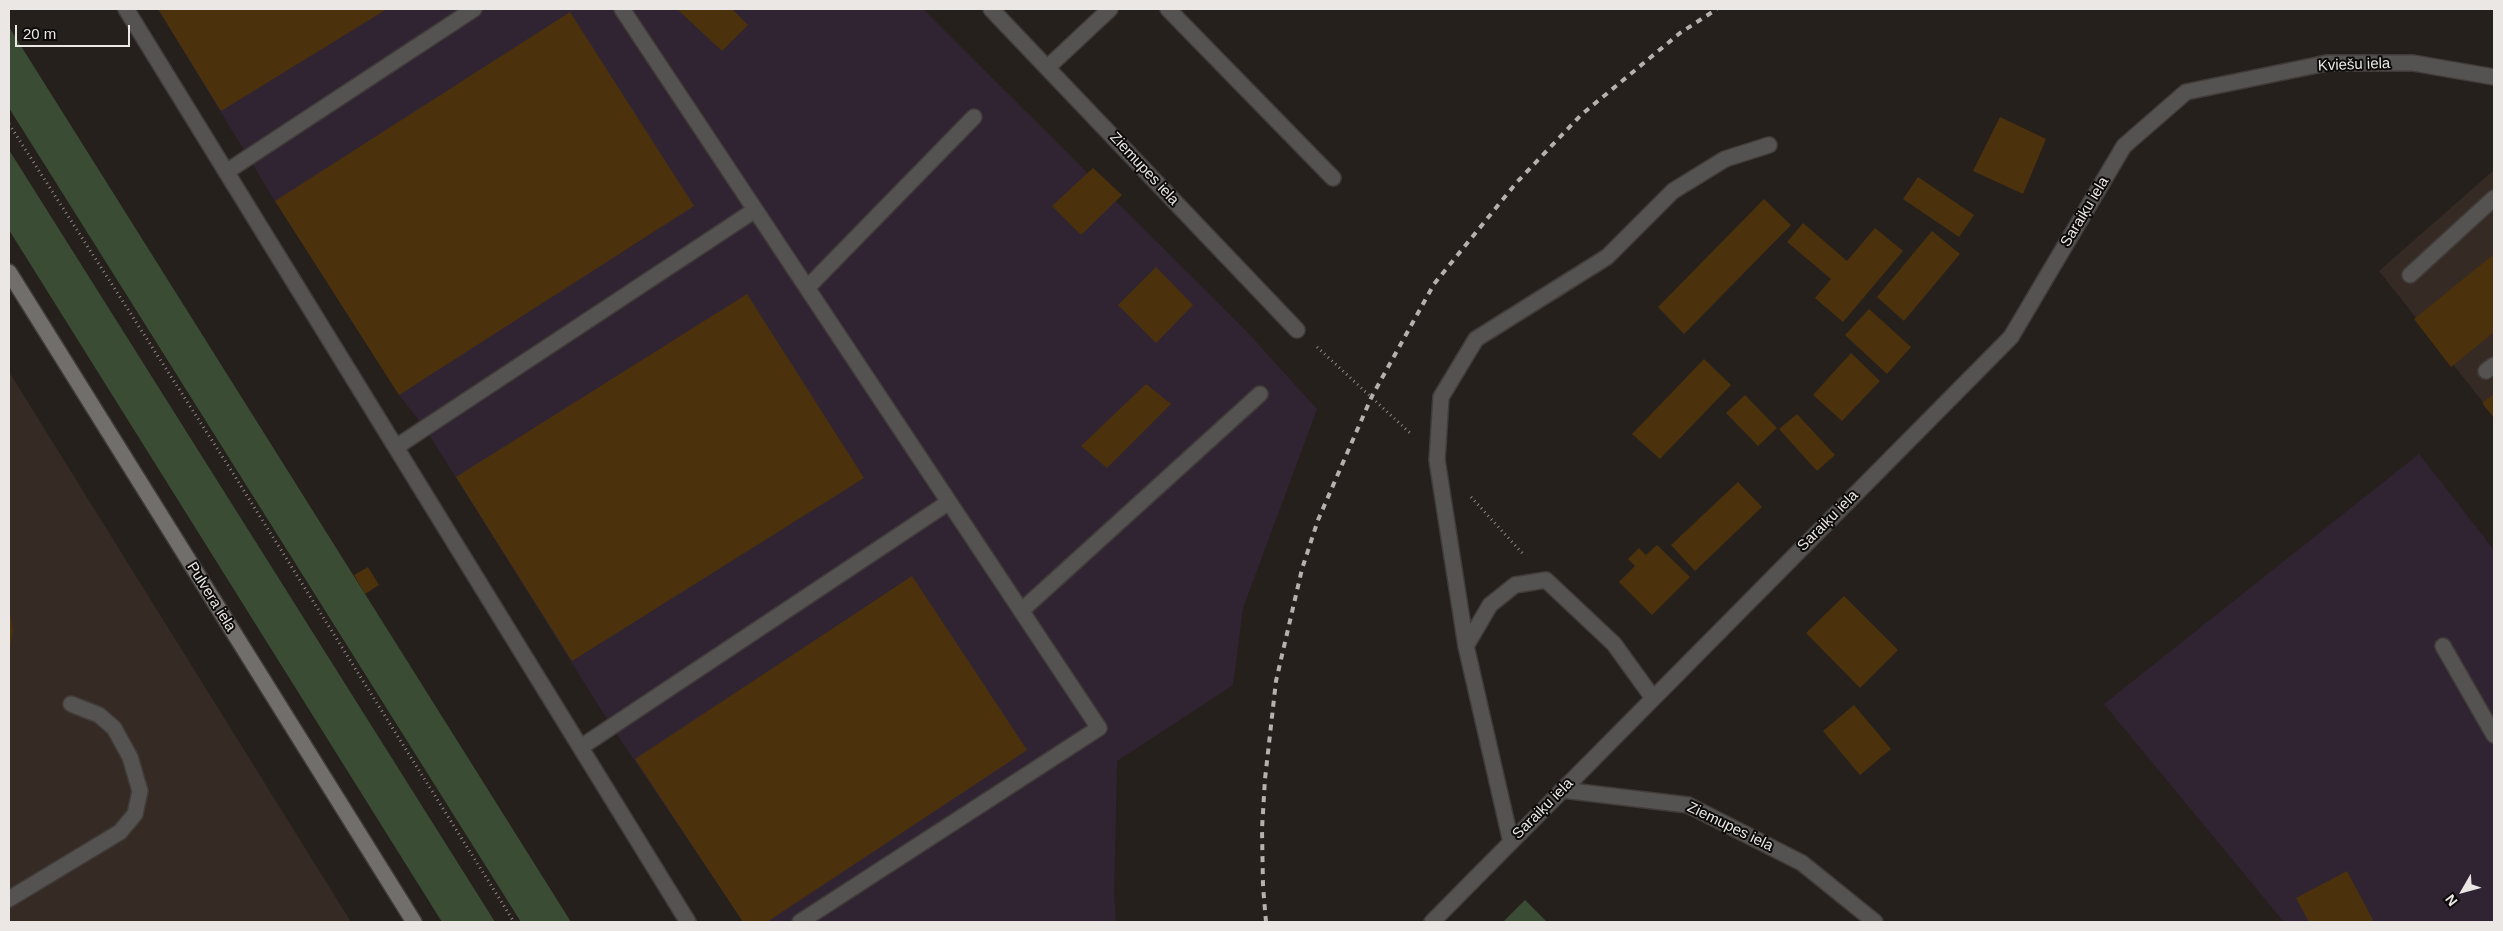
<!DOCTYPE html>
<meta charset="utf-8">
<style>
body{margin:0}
#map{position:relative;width:2503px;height:931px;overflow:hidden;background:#26201d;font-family:Arial,sans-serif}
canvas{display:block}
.frame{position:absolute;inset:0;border:10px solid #eae7e5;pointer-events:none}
.north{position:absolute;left:2438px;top:866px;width:50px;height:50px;-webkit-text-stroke:4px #0d0b09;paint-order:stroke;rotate:232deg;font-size:14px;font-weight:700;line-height:20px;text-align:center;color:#eae7e5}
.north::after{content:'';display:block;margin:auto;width:18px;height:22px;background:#eae7e5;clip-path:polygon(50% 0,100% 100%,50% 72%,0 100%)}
.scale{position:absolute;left:15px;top:25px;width:115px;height:22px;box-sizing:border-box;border:2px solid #eae7e5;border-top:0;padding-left:6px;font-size:15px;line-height:18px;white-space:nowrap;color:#eae7e5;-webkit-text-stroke:4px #0d0b09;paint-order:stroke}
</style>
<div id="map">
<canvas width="2503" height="931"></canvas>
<div class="frame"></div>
<div class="north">N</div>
<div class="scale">20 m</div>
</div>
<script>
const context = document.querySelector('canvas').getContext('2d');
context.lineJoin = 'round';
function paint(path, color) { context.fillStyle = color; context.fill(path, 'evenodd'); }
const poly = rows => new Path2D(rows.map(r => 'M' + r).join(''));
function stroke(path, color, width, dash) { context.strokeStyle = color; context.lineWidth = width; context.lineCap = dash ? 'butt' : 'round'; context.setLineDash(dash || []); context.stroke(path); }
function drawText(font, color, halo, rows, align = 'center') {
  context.font = font + ' Arial,sans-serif'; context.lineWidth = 4; context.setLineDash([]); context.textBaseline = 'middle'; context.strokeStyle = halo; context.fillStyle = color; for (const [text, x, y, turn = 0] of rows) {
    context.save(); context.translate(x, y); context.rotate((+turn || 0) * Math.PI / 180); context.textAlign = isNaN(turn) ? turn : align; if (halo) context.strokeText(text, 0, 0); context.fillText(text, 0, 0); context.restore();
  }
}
const commercial = poly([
 [158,9,923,9,1247,332,1317,409,1243,608,1233,685,1117,761,1114,895,1116,922,743,922,612,727,425,428,399,395,275,201],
 [2419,454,2494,550,2494,922,2284,922,2104,704]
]);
const built = poly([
 [2494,170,2494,416,2379,271],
 [9,372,351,922,9,922]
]);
const green = poly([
 [9,27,571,922,521,922,9,108],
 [9,150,72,250,495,922,442,922,9,230],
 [1525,900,1547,922,1503,922]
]);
const building = poly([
 [158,9,387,9,221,111],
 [677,9,732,9,748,25,722,51],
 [570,12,694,206,399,395,275,201],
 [2000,117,2046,139,2023,194,1973,171],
 [1093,168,1122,195,1081,235,1052,206],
 [1918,177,1974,215,1959,237,1903,199],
 [1764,199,1791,225,1684,334,1658,307],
 [1803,223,1847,261,1875,228,1903,251,1843,322,1815,298,1831,279,1787,242],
 [1932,231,1960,254,1904,321,1877,297],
 [2494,254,2494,332,2451,367,2414,319],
 [1156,267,1193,305,1156,343,1118,305],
 [747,294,864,478,572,661,456,477],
 [1869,309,1911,347,1887,374,1845,335],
 [1851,353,1880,381,1842,421,1813,395],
 [1704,359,1731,385,1660,459,1632,434],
 [1146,384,1171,404,1107,468,1081,446],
 [2494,394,2494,418,2482,403],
 [1745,395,1777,428,1758,446,1726,413],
 [1797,414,1835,455,1817,471,1779,429],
 [1738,482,1762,507,1695,571,1671,545],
 [1657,545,1690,577,1652,615,1619,582,1635,566,1628,559,1639,548,1646,555],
 [368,567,379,585,365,594,354,575],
 [912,576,1027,750,767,922,743,922,635,759],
 [1844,596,1898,650,1860,688,1806,633],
 [9,607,13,630,10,650,9,650],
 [1854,705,1891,749,1860,775,1823,731],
 [2347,871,2373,920,2370,922,2309,922,2296,898]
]);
const path = poly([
 [9,124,229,467,514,922],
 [1317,347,1410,433],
 [1471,497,1524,555]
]);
const lane = poly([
 [126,9,688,922],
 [622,9,1099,728,800,922],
 [1168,9,1333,178],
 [1048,67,1110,9],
 [226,172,474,9],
 [2410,275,2494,198],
 [807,288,974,117],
 [2486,371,2494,365],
 [396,447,755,210],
 [1021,611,1260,394],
 [1466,646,1490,605,1515,585,1546,580,1614,644,1653,698],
 [2443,646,2494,735],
 [581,747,949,502],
 [1511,842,1466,646,1437,460,1441,397,1476,339,1607,257,1673,191,1725,159,1769,145],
 [9,899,120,832,135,814,140,791,130,757,114,728,99,715,71,704]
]);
const street = poly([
 [991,9,1297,330],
 [1562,790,1688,805,1802,863,1875,922],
 [1432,922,2011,337,2124,146,2186,92,2327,63,2413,63,2494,77]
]);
const secondary = poly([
 [9,272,414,922]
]);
const rail = poly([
 [1266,922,1263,886,1262,829,1265,779,1276,681,1302,569,1318,520,1372,396,1434,284,1517,182,1581,115,1680,33,1717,9]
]);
const streetNames = [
 ["Kviešu iela",2354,65,-2],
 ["Ziemupes iela",1144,169,47],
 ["Saraiķu iela",2085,212,-59],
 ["Saraiķu iela",1828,521,-45],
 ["Pulvera iela",211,597,58],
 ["Saraiķu iela",1543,809,-45],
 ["Ziemupes iela",1730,827,26]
];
paint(commercial, '#302432');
paint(built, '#352a24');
paint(green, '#3a4d34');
paint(building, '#4b310c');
stroke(lane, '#413c39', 18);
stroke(street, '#413c39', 18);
stroke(secondary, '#413c39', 18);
stroke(path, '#8d8886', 3, [1, 4]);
stroke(lane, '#555351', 15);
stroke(street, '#555351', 15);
stroke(secondary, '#716f6b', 15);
stroke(rail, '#b5b1af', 4, [6, 6]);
drawText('15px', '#eae7e5', '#0d0b09', streetNames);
</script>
